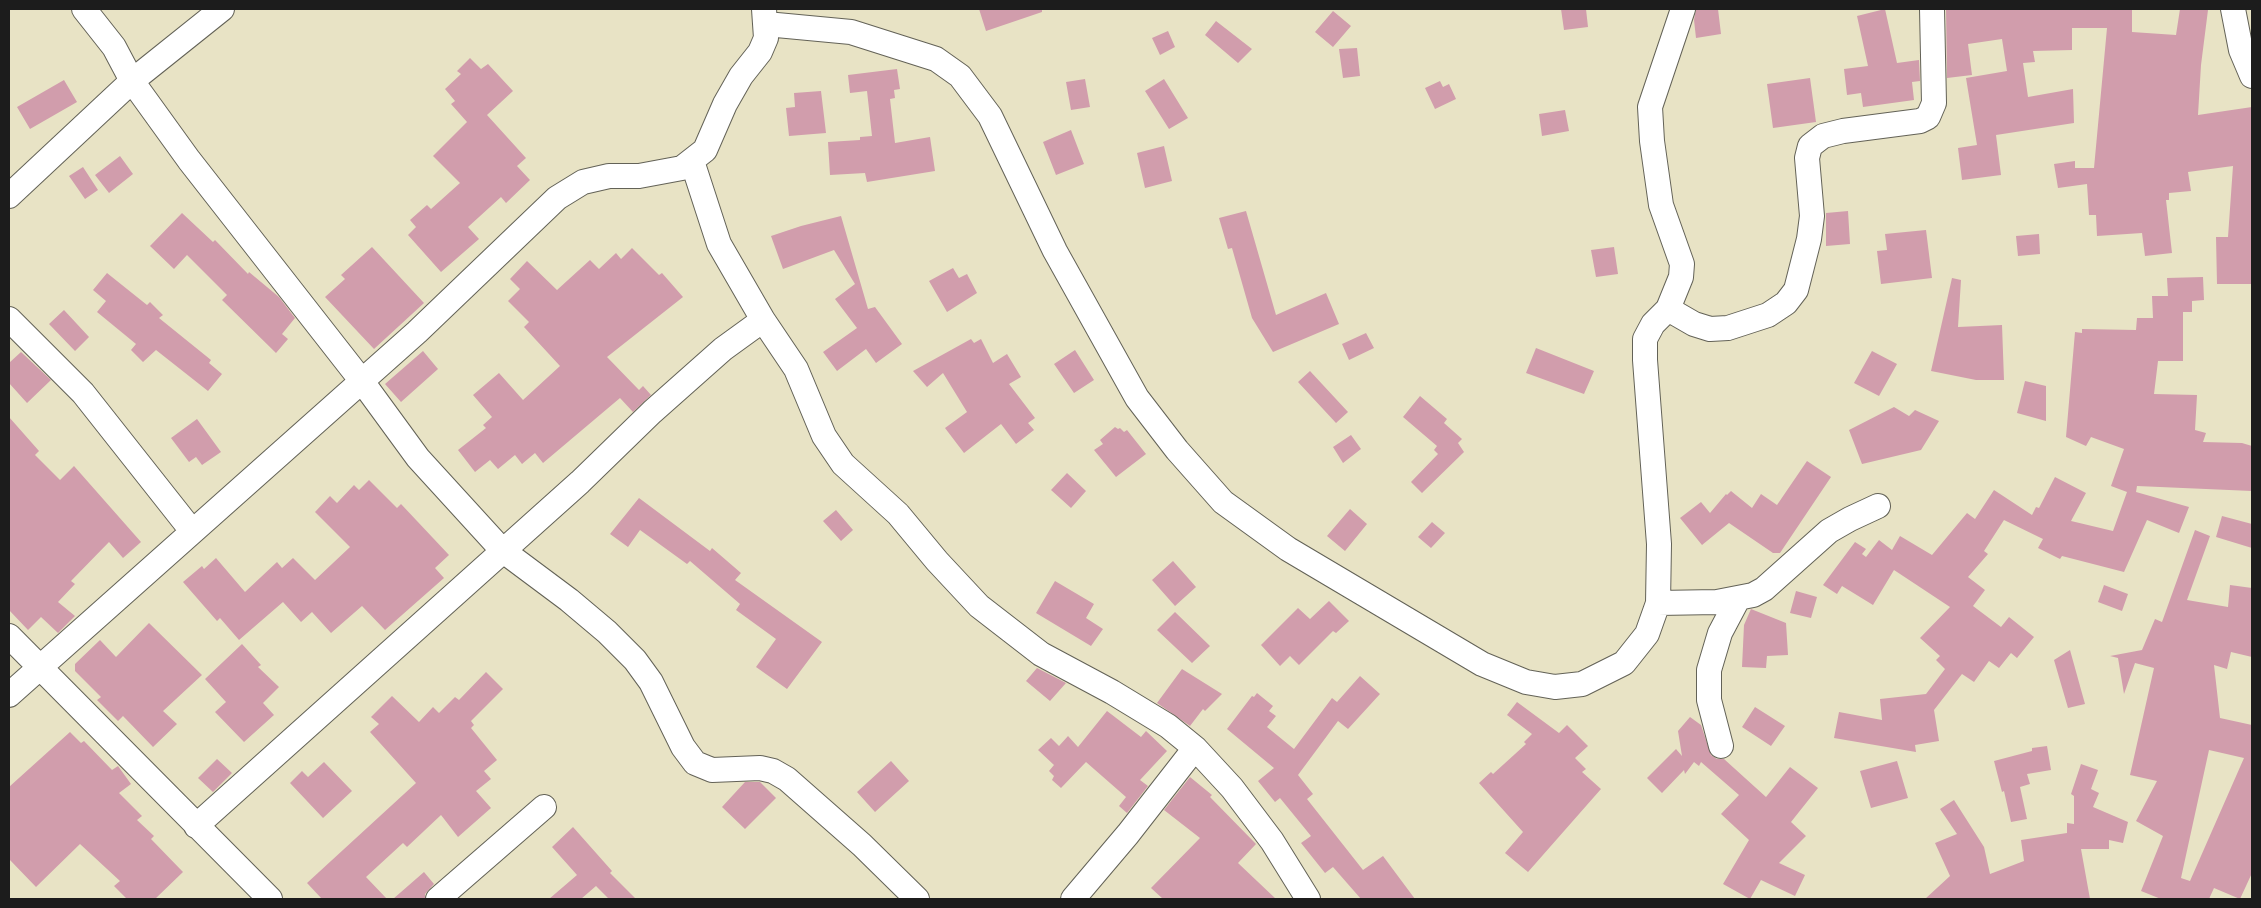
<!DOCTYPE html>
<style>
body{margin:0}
#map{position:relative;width:2261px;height:908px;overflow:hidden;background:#e8e3c5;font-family:Mynerve,sans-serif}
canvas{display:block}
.frame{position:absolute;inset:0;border:10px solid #1c1c1c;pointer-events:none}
</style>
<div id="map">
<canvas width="2261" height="908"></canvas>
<div class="frame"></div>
</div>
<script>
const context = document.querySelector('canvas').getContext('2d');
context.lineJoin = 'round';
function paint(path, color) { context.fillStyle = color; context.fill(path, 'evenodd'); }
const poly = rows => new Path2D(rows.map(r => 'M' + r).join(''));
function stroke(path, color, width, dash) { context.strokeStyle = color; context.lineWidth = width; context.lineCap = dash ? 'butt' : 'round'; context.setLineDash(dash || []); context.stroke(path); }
const building = poly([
 [979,9,1042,9,1042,12,986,31],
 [1561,9,1586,9,1588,27,1564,30],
 [1696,9,1718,9,1721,34,1696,38,1694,20],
 [1885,9,1897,63,1919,60,1920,81,1912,82,1914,100,1863,107,1861,93,1847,95,1844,69,1868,66,1857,16],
 [1946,9,2132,9,2132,32,2176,35,2180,9,2208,10,2201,65,2198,115,2252,107,2252,284,2217,284,2216,237,2228,237,2233,166,2188,172,2191,191,2169,193,2169,200,2166,200,2172,253,2145,256,2142,233,2097,236,2096,215,2089,215,2087,184,2058,188,2054,164,2075,161,2075,168,2094,168,2107,28,2072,28,2072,50,2033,51,2035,62,2023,63,2028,97,2073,89,2074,123,1996,135,2001,175,1962,180,1958,148,1977,145,1966,78,2007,71,2002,39,1968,44,1972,75,1947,78],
 [1333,11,1351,26,1333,47,1315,32],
 [1216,21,1252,49,1238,63,1205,35],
 [1168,31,1175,47,1160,55,1152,38],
 [1357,48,1360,76,1343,78,1339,49],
 [470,58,481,69,488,64,513,91,487,115,526,158,517,166,530,180,506,203,501,197,468,227,479,239,441,272,408,235,416,227,410,220,427,205,431,209,460,183,433,156,467,122,451,104,455,101,445,89,461,74,457,71],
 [897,69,900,89,894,90,895,98,890,99,895,143,930,137,935,171,867,182,865,173,830,175,828,142,860,140,860,137,872,136,867,91,850,93,848,75],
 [1810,78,1816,122,1773,128,1767,84],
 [1085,79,1090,107,1071,110,1066,82],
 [1164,79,1188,118,1169,129,1145,91],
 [64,80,77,102,30,129,17,107],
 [1440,81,1443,87,1449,84,1456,99,1435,109,1425,88],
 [821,91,826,133,789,136,786,108,795,107,794,93],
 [1565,110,1569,131,1542,136,1539,114],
 [1071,130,1084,164,1056,175,1043,142],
 [1164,146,1172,181,1145,188,1137,153],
 [120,156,133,174,109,193,95,175],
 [83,167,98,190,85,199,69,176],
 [1246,211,1276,315,1326,293,1339,324,1273,352,1252,318,1232,248,1228,249,1219,218],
 [1848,211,1850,244,1826,246,1826,213],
 [182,213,213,242,215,240,248,274,249,272,279,297,295,318,282,334,288,339,276,353,222,300,227,295,187,255,174,269,150,246],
 [841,216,868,309,875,307,902,344,876,363,866,349,837,371,823,352,857,328,835,299,855,284,834,250,783,269,771,236,801,226],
 [1926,230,1932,278,1881,284,1877,251,1887,250,1885,234],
 [2039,234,2040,254,2018,256,2016,236],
 [372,247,424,303,374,349,325,297,345,279,341,275],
 [1614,247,1618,274,1596,277,1591,250],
 [632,248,659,275,662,273,683,297,607,357,639,390,643,386,651,395,633,412,620,398,543,463,535,453,522,464,515,455,498,469,490,460,475,472,458,450,486,428,483,425,492,417,473,395,499,373,523,400,560,366,524,327,529,322,508,301,520,289,510,279,527,261,557,290,590,260,599,269,616,253,621,259],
 [953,268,959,278,967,274,977,293,947,312,929,281],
 [107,273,147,305,150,302,163,315,159,318,211,360,209,363,222,374,208,391,156,350,143,362,131,350,136,344,97,312,106,301,93,290],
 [2203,277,2204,300,2192,301,2192,312,2183,312,2183,361,2158,361,2154,394,2197,395,2195,430,2206,433,2203,442,2242,443,2252,446,2252,491,2137,486,2136,492,2189,507,2179,533,2147,520,2124,572,2062,556,2060,559,2038,548,2043,539,2004,520,1984,551,1988,554,1968,577,1985,590,1973,606,2001,627,2009,617,2034,637,2017,658,2011,653,1999,668,1989,661,1974,682,1962,674,1934,710,1939,741,1915,745,1916,752,1834,738,1839,712,1882,720,1880,699,1926,694,1945,669,1936,660,1940,656,1920,638,1950,607,1894,570,1873,605,1842,586,1837,594,1823,585,1855,542,1866,549,1862,554,1866,557,1879,540,1892,550,1900,536,1932,555,1967,513,1975,519,1994,490,2032,515,2036,507,2039,508,2055,477,2086,493,2071,521,2113,531,2127,492,2111,486,2124,449,2091,437,2086,446,2066,437,2075,332,2082,333,2082,329,2136,330,2137,318,2153,318,2152,296,2168,296,2167,278],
 [1952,278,1961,280,1958,327,2002,325,2004,380,1976,380,1931,371],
 [64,310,89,337,75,351,49,324],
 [1366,333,1374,348,1349,360,1342,344],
 [971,339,974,343,981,339,993,363,1007,354,1021,377,1009,384,1035,418,1028,423,1034,430,1016,444,1001,424,964,453,945,428,967,412,943,373,927,387,913,371],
 [1536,348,1594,371,1584,394,1526,373],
 [1075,350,1094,380,1074,393,1054,364],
 [423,351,438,369,401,402,385,384],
 [1872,351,1897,364,1879,396,1854,383],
 [21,352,51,380,27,403,9,383,9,363],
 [1310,371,1348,412,1336,423,1298,382],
 [2025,381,2046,386,2046,421,2017,413],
 [1420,396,1447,419,1444,423,1462,439,1458,443,1464,452,1422,493,1411,482,1438,454,1434,450,1437,446,1403,417],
 [1894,407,1909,416,1915,410,1939,421,1921,450,1862,464,1849,430],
 [9,417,39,451,35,455,60,480,74,466,141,542,123,558,109,542,71,581,75,584,58,602,75,616,58,633,41,617,28,630,9,610],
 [197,419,221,452,202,465,196,457,189,462,171,438],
 [1115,427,1118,429,1120,428,1124,432,1127,430,1146,454,1116,477,1094,450,1103,444,1100,440],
 [1351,435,1361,449,1343,463,1333,447],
 [1807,461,1831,477,1780,553,1773,553,1729,523,1702,545,1680,518,1701,502,1710,513,1726,494,1727,495,1731,491,1752,508,1761,494,1777,505],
 [1067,473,1086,491,1071,508,1051,490],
 [369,480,397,508,401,504,449,555,435,568,444,578,385,630,362,606,331,633,312,612,301,622,283,602,239,640,220,618,217,621,183,582,202,566,204,569,216,558,245,592,277,562,282,568,293,558,315,580,350,547,315,512,330,496,337,503,354,485,359,490],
 [639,498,710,551,712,548,741,573,735,580,822,642,787,689,756,667,776,639,736,610,740,604,690,561,687,564,640,530,628,547,610,534],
 [1350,509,1367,524,1345,551,1327,536],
 [836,510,853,530,841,541,823,521],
 [2222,516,2252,524,2252,548,2216,537],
 [1432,522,1445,533,1431,548,1418,537],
 [2195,530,2210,536,2187,600,2228,607,2230,585,2252,588,2252,657,2231,652,2227,669,2214,665,2220,718,2252,725,2252,873,2240,899,2214,888,2209,899,2161,899,2141,891,2163,836,2136,821,2157,781,2130,775,2154,668,2135,663,2124,694,2118,658,2110,656,2142,650,2155,619,2162,622],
 [2209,750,2244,758,2190,881,2181,878],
 [1173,561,1196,587,1175,606,1152,580],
 [1055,581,1094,604,1086,618,1103,629,1091,646,1036,613],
 [2104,585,2128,594,2122,611,2098,602],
 [1796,591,1817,597,1811,618,1790,613],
 [1329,601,1349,621,1336,633,1333,631,1299,665,1290,656,1280,666,1261,645,1298,608,1310,619],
 [1751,609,1786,623,1788,655,1767,656,1766,668,1742,667,1744,625],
 [1175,612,1210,646,1192,663,1157,630],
 [149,623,202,675,163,711,177,724,153,747,123,716,118,721,97,700,101,697,75,671,75,664,100,640,116,657],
 [242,644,261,665,258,667,279,687,263,703,274,715,244,742,215,712,226,702,205,679],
 [2070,650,2085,704,2068,708,2054,660],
 [1037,668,1066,683,1050,701,1026,681],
 [1182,669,1222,694,1205,711,1203,709,1190,726,1157,703],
 [486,672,503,689,471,721,474,725,471,728,497,760,484,771,491,779,476,791,491,808,458,837,441,815,407,847,403,843,366,877,387,899,322,899,307,883,416,783,370,732,379,724,371,717,392,696,419,722,433,707,439,713,455,697,459,700],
 [1360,676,1380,694,1348,729,1338,721,1298,775,1313,794,1307,799,1363,870,1383,856,1415,899,1361,899,1333,867,1325,873,1301,843,1311,836,1280,798,1275,802,1258,781,1274,768,1227,729,1252,696,1254,697,1257,693,1273,706,1269,711,1276,716,1267,727,1294,749,1332,698,1337,702],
 [1517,702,1559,733,1567,725,1588,746,1575,758,1586,769,1582,772,1601,789,1528,872,1505,853,1523,832,1479,783,1491,772,1493,774,1526,744,1524,742,1532,734,1507,715],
 [1755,707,1785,726,1771,746,1742,727],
 [1107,711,1141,737,1146,731,1167,751,1140,780,1148,786,1127,813,1119,806,1126,797,1086,762,1061,788,1052,780,1054,776,1049,771,1054,765,1038,750,1051,738,1059,746,1068,736,1078,747],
 [1690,717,1701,725,1711,755,1717,759,1724,759,1766,797,1790,767,1818,788,1791,822,1806,836,1779,863,1805,875,1795,896,1761,880,1750,899,1723,884,1749,840,1721,814,1739,795,1701,762,1699,766,1694,762,1685,774,1684,770,1662,793,1647,778,1676,749,1682,756,1678,731],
 [70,732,81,743,84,741,112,770,118,766,131,784,119,793,142,816,137,820,154,836,151,839,183,872,155,899,127,899,114,886,120,881,80,844,36,887,9,859,9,787],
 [2047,746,2051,770,2027,774,2030,784,2020,787,2027,819,2011,822,2004,791,2002,792,1994,761,2032,751,2032,748],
 [217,759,232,773,213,792,198,778],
 [891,761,909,781,875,812,857,792],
 [1897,761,1908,798,1871,808,1860,771],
 [324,762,352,791,323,818,290,783,302,771,308,777],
 [2081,764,2098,770,2091,789,2099,793,2093,807,2128,822,2123,843,2109,840,2109,849,2081,849,2090,899,1925,899,1950,876,1935,843,1957,834,1940,809,1954,800,1984,847,1990,874,2024,861,2021,840,2067,833,2067,823,2074,824,2074,796,2071,794],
 [1190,777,1212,795,1210,797,1256,844,1238,863,1276,899,1163,899,1151,888,1200,838,1164,810],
 [745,782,760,782,776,798,745,829,722,807],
 [573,827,612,871,610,873,636,899,609,899,596,886,581,899,549,899,577,875,552,847],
 [424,872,434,884,425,894,425,899,393,899]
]);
const street = poly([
 [84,9,114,47,132,81,189,160,361,380,418,458,502,550,569,600,607,632,635,660,651,682,683,747,695,763,712,770,760,768,773,771,787,779,862,845,917,899],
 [2233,9,2241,50,2252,76],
 [766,24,851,32,936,59,960,76,990,116,1055,251,1137,398,1177,450,1223,502,1288,549,1482,664,1526,682,1555,687,1582,684,1624,663,1647,634,1658,603,1659,544,1645,360,1645,339,1653,324,1668,309,1681,277,1682,264,1661,205,1652,141,1650,107,1683,9],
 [692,161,719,244,763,320,796,369,824,436,843,464,898,514,937,561,979,606,1041,654,1112,692,1168,726,1195,748,1232,788,1272,841,1308,899],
 [9,196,132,81,222,9],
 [1668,309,1694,324,1710,329,1728,328,1768,315,1786,303,1796,290,1809,239,1812,216,1807,158,1810,146,1823,136,1843,131,1920,121,1928,117,1934,103,1932,9],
 [9,319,83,393,192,531],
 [1658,603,1717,602,1753,595,1764,589,1829,531,1850,519,1878,506],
 [9,636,270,899],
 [9,695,417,332,557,198,583,182,609,176,639,176,682,168,705,150,725,104,741,76,760,52,766,38,764,9],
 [1721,746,1709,700,1709,670,1720,633,1738,599],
 [196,826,580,482,652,412,723,349,763,320],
 [438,899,544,807],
 [1073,899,1128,834,1195,748]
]);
paint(building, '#d19dac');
stroke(street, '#636257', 26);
stroke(street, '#fff', 24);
</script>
